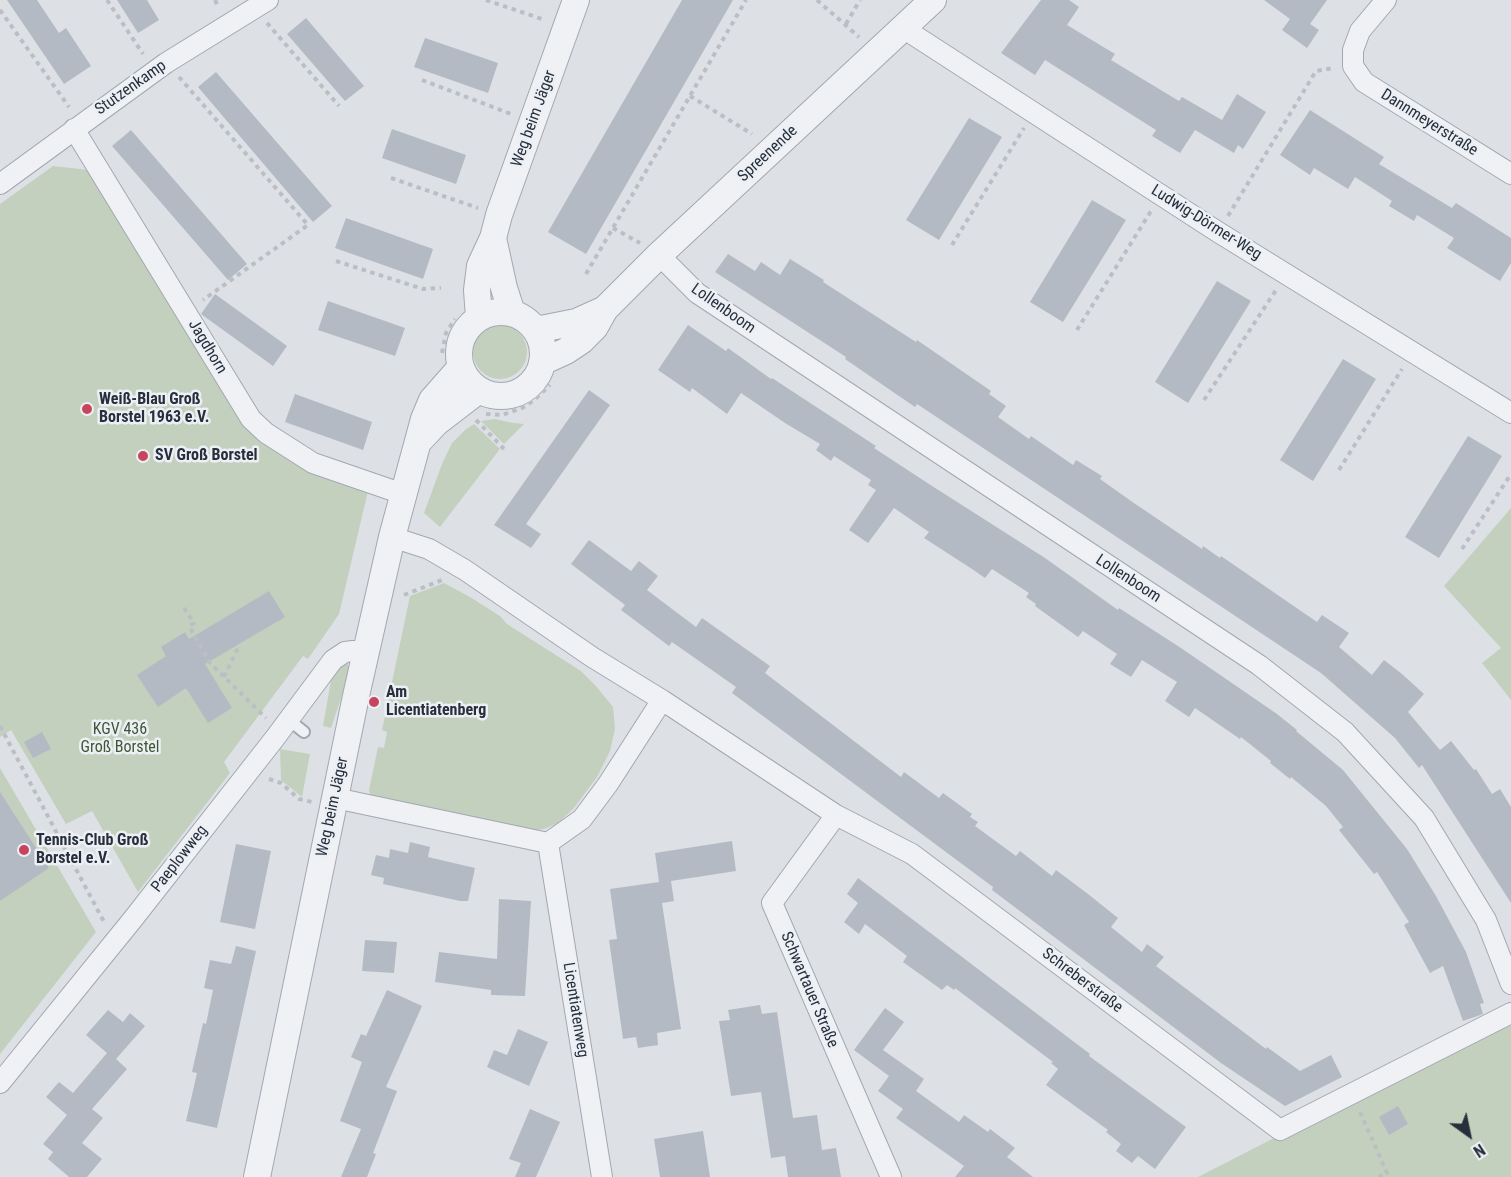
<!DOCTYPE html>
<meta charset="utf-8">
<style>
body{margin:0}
#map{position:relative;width:1511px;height:1177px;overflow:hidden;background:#dde1e6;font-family:"Roboto Condensed",sans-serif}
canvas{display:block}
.north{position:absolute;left:1439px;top:1105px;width:60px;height:60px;-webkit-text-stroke:4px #ecf0f4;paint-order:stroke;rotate:147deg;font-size:16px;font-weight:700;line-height:24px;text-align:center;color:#272f3c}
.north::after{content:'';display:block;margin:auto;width:21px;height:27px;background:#272f3c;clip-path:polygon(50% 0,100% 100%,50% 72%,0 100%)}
</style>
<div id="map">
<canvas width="1511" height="1177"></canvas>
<div class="north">N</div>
</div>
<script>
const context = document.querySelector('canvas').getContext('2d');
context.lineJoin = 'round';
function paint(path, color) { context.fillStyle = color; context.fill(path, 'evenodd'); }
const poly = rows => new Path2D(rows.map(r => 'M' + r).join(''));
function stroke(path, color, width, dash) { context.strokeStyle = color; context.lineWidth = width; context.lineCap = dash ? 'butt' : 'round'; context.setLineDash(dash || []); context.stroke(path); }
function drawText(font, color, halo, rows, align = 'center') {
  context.font = font + ' "Roboto Condensed",sans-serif'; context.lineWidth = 5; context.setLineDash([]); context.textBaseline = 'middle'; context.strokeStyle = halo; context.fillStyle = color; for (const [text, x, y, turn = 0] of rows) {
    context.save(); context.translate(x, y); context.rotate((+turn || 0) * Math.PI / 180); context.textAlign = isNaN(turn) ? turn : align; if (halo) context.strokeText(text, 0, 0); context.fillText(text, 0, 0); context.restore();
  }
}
const green = poly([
 [53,166,89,170,243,423,368,491,339,614,308,659,303,656,224,762,230,773,138,892,92,811,66,824,11,730,0,737,0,204],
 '473 352a27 27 0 1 1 54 0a27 27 0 1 1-54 0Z',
 [495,419,513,423,524,424,504,444,481,421],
 [474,424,500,449,440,527,424,513,442,464,452,443,465,430],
 [1511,508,1511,700,1482,663,1501,648,1444,586],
 [444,583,470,597,500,616,507,624,581,671,596,686,613,707,615,729,610,751,597,777,574,808,558,823,544,829,529,831,374,797,370,794,369,790,378,747,384,748,387,732,382,730,410,596],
 [346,662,351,669,331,728,323,726,333,669],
 [280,749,310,754,302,797,281,780],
 [0,768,96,932,0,1054],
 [1511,1025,1511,1177,1198,1177,1354,1097]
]);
const building = poly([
 [7,0,37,0,59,33,66,28,91,66,64,84],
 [117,0,147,0,159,20,138,33],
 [682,0,733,0,586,254,548,232],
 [1041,0,1069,0,1079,7,1067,25,1115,54,1111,60,1179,101,1182,97,1222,120,1237,94,1266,112,1243,149,1238,145,1234,153,1195,130,1180,153,1152,136,1156,130,1045,60,1035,75,1001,53],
 [1264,0,1327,0,1310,24,1319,30,1307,48,1282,30,1290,19],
 [306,18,364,86,345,101,287,34],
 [425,38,498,63,488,93,414,67],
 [216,72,332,206,313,222,198,87],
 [1310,110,1384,157,1379,164,1452,208,1456,203,1511,238,1511,263,1500,281,1447,248,1454,238,1417,215,1414,221,1389,206,1392,201,1355,177,1348,189,1314,168,1310,175,1280,155],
 [969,118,1002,137,939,240,906,220],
 [392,129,466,155,456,184,382,158],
 [131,130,247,264,228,280,112,146],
 [1092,200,1126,220,1063,322,1030,302],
 [346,218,433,249,423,279,335,248],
 [728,254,755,271,761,262,780,275,790,259,824,280,823,282,916,342,917,340,991,391,989,394,1006,406,998,417,1029,439,1031,436,1073,465,1076,460,1102,476,1100,479,1131,501,1202,549,1203,546,1220,558,1221,556,1317,622,1322,615,1349,633,1339,647,1372,675,1384,660,1402,674,1424,694,1408,712,1440,750,1451,741,1474,770,1476,769,1492,794,1500,789,1511,807,1511,903,1422,765,1419,768,1395,738,1321,673,917,404,915,407,845,359,846,357,715,272],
 [1217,281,1251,301,1188,403,1155,382],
 [215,294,287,346,273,366,201,314],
 [328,301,405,328,395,356,318,330],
 [688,325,726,351,728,348,771,379,772,378,876,446,874,448,929,484,1045,558,1118,610,1119,608,1181,648,1277,714,1297,730,1296,731,1343,770,1407,849,1436,896,1466,952,1484,1003,1480,1004,1483,1014,1463,1021,1443,966,1430,973,1404,925,1409,922,1377,872,1374,874,1339,830,1343,827,1326,806,1291,777,1290,779,1270,763,1271,761,1241,737,1240,739,1195,708,1189,717,1165,701,1177,682,1142,660,1131,677,1110,664,1117,654,1083,631,1078,637,1035,606,1036,604,1026,597,1029,593,992,569,985,578,972,569,924,538,929,532,894,508,868,543,849,530,876,490,868,485,871,480,834,456,831,461,816,450,820,444,785,423,741,393,727,414,692,388,690,392,658,370],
 [1343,359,1376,379,1313,481,1280,460],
 [589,390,610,405,526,524,541,534,531,548,494,525],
 [295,394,372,422,363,450,285,422],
 [1468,436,1502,456,1439,558,1405,537],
 [589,540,631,571,639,561,658,576,647,590,696,627,702,618,770,666,765,673,901,777,904,772,939,798,943,793,972,814,970,817,978,822,975,826,1016,856,1020,851,1052,876,1056,870,1088,894,1118,918,1111,927,1142,952,1147,944,1164,957,1156,966,1266,1049,1267,1047,1300,1071,1331,1055,1342,1077,1285,1106,1221,1063,992,890,993,887,732,693,736,687,672,642,669,646,621,610,625,605,571,564],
 [269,591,285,617,205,664,232,708,208,723,186,688,158,707,137,675,166,656,161,647,185,632,189,639],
 [42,732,51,749,33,758,24,742],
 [0,792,49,868,0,901],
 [732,841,736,871,671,881,674,901,662,903,681,1029,657,1033,658,1045,638,1048,636,1037,623,1039,609,940,617,939,610,889,659,882,655,853],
 [410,842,430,847,428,857,475,868,468,901,460,901,383,884,384,878,371,875,376,855,389,858,390,849,408,853],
 [236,844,271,851,255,929,220,922],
 [858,878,1090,1054,1089,1056,1186,1127,1155,1169,1138,1156,1132,1163,1116,1151,1121,1144,1106,1132,1108,1130,1046,1085,1058,1069,1051,1063,1053,1062,955,988,954,990,947,985,942,990,903,962,907,956,865,924,859,934,844,922,858,903,847,894],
 [499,899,531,901,525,996,491,995,491,990,435,982,439,952,497,959],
 [365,940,397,942,394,973,362,971],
 [236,946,256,951,217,1128,186,1121,197,1073,192,1072,203,1023,206,1024,213,990,204,988,210,960,231,964],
 [387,990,422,1006,386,1087,397,1091,373,1153,376,1154,367,1177,341,1177,361,1129,340,1121,362,1062,351,1057,361,1034,366,1036],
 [760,1005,762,1014,777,1012,793,1118,817,1115,822,1150,836,1148,841,1177,788,1177,785,1156,771,1158,761,1092,731,1096,719,1021,730,1020,728,1010],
 [885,1008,904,1022,883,1050,924,1079,916,1091,959,1122,964,1115,988,1132,990,1129,1015,1148,1007,1157,1033,1177,955,1177,964,1166,896,1118,903,1109,878,1091,889,1076,854,1050],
 [108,1010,123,1022,130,1013,145,1026,116,1059,127,1069,92,1109,103,1118,82,1143,102,1159,87,1177,69,1177,48,1159,53,1152,43,1144,67,1115,46,1097,59,1082,73,1093,107,1053,86,1035],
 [518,1029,548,1042,529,1086,487,1067,494,1050,507,1055],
 [1398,1106,1408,1124,1389,1135,1379,1117],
 [530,1109,560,1122,536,1177,515,1177,521,1163,509,1159],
 [703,1131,710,1177,660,1177,654,1139]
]);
const path = poly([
 [107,0,143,54],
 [215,0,219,8],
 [486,0,545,20],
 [817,0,859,37],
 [0,10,69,107],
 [267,23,339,106],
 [846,24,860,0],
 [179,77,308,225,203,300],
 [422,80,511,114],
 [690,96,752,134],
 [391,178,478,208],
 [1228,216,1316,71,1334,68],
 [613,228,640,243],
 [952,245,1024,128],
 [336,261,423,289,441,288],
 [586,274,746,0],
 [1077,330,1151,211],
 [442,353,446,333,455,319],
 [1204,400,1276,290],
 [486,414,502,415,522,408,533,401,550,385],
 [476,420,504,449],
 [1339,470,1402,369],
 [1462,549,1511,474],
 [404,595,442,580],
 [184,608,194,623,189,626,210,663,266,718],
 [224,677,239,646],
 [0,726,104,922],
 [269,779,281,783,299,799,312,802],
 [1360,1112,1387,1173,1379,1177]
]);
const service = poly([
 [289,720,304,732]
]);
const minor = poly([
 [1386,0,1360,31,1353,50,1353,66,1364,82,1511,174],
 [903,28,1218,232,1511,413],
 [74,129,251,419,266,433,313,463,403,494],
 [0,184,166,63,268,0],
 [659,255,697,293,1259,665,1345,732,1424,818,1486,920,1511,984],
 [662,700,836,815,912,854,1280,1130,1511,1013],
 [335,798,548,843,582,819,608,784,662,700,592,657,465,570,429,549,392,537],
 [836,815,772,903,891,1177],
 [548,843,602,1177],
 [0,1083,133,919,275,738,333,660,345,652,353,651,365,652]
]);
const tertiary = poly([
 [493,238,504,288,512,313],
 '459 354a42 42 0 1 1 84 0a42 42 0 1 1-84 0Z',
 [479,318,477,290,480,266,493,238,499,215,576,0],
 [536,330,576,322,605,309],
 [542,362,566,351,581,341,595,327,605,309,659,255,933,0],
 [420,440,436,423,479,390],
 [257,1177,356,696,392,537,424,419,432,400,461,367]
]);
const markers = [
 [87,409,6,"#c7465d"],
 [143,456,6,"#c7465d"],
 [374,702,6,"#c7465d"],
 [24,850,6,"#c7465d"]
];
const streetNames = [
 ["Stutzenkamp",131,88,-35],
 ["Weg beim Jäger",534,119,-70],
 ["Dannmeyerstraße",1429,123,32],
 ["Spreenende",768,154,-43],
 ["Ludwig-Dörmer-Weg",1206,223,32],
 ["Lollenboom",723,309,35],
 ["Jagdhorn",207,347,59],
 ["Lollenboom",1128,579,33],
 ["Weg beim Jäger",333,807,-78],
 ["Paeplowweg",180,859,-52],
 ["Schreberstraße",1082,981,37],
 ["Schwartauer Straße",809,990,67],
 ["Licentiatenweg",575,1010,81]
];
const poiNames = [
 ["Weiß-Blau Groß",99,400],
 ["Borstel 1963 e.V.",99,418],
 ["SV Groß Borstel",155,456],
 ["Am",386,693],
 ["Licentiatenberg",386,711],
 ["Tennis-Club Groß",36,841],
 ["Borstel e.V.",36,859]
];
const parkNames = [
 ["KGV 436",120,730],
 ["Groß Borstel",120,748]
];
paint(green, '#c3d0be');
paint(building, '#b4bac3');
stroke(service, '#a3a8b0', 14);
stroke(minor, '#a3a8b0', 22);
stroke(tertiary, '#a3a8b0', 28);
stroke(path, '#bbbfc5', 4, [4.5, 4.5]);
stroke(service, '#eff1f5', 10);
stroke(minor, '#eff1f5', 20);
stroke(tertiary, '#eff1f5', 26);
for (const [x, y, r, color] of markers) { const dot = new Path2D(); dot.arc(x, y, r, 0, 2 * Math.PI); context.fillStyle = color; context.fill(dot); stroke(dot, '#ecf0f4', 2); }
drawText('16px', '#272f3c', '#ecf0f4', streetNames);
drawText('bold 16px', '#272f3c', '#ecf0f4', poiNames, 'left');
drawText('16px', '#3d5735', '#ecf0f4', parkNames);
</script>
